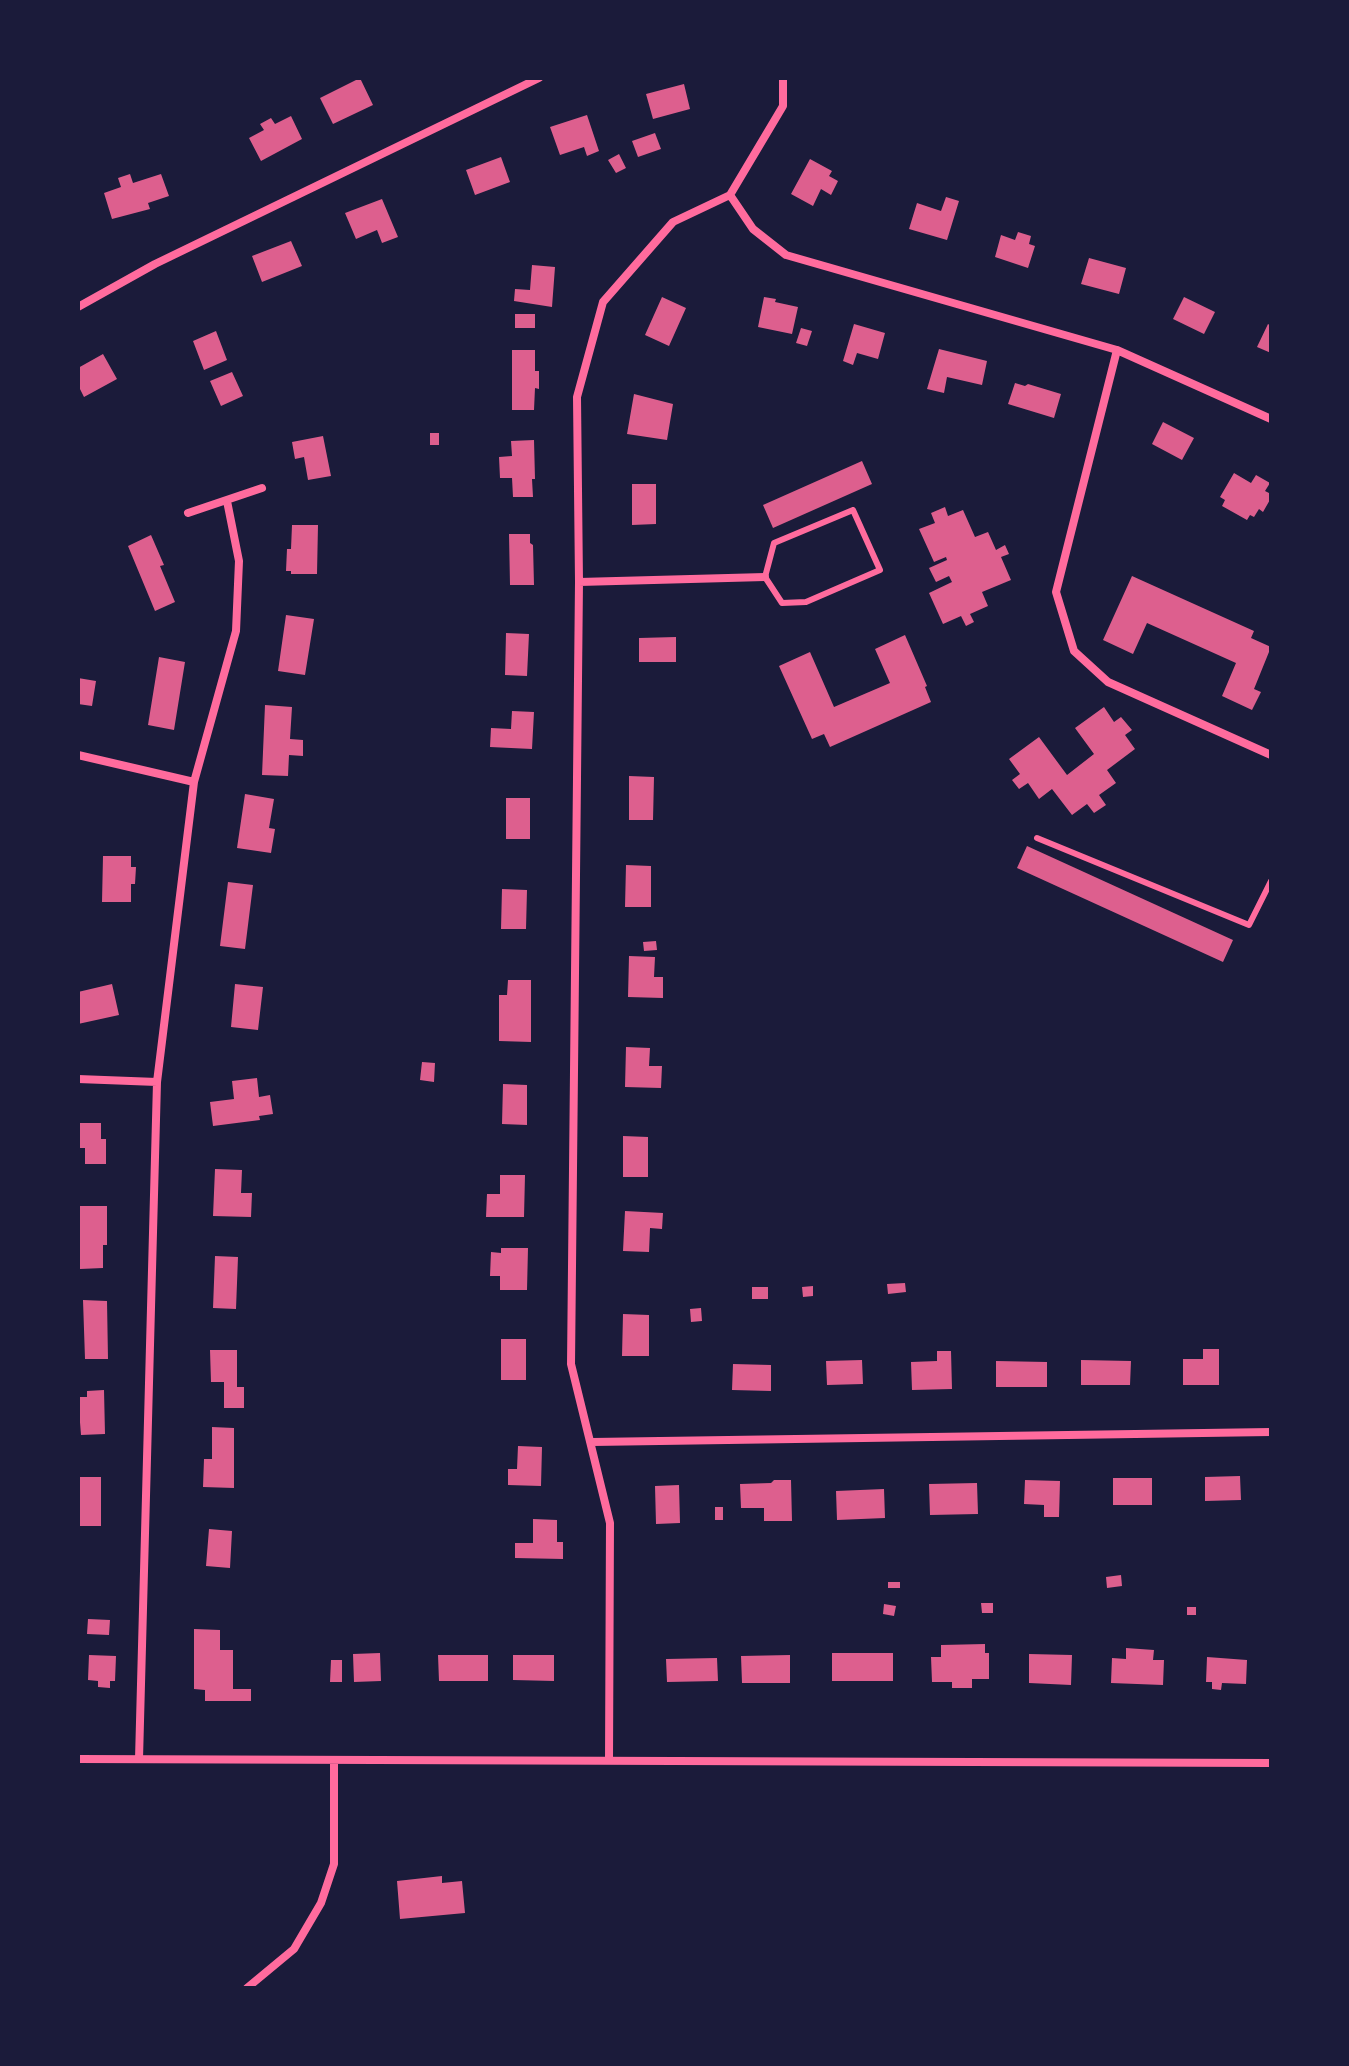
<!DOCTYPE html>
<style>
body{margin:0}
#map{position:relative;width:1349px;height:2066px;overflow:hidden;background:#1b1b3a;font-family:"Open Sans",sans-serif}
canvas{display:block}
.frame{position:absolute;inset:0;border:80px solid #1b1b3a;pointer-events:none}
</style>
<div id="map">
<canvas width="1349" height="2066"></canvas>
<div class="frame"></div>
</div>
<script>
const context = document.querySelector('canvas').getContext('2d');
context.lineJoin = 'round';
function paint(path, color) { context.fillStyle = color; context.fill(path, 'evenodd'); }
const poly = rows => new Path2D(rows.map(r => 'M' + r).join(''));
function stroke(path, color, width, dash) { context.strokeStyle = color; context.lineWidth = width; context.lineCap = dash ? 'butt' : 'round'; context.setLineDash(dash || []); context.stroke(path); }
const building = poly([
 [360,78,373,105,333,124,320,98],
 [684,84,690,109,653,119,646,94],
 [587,115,599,151,587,156,584,147,560,155,550,127],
 [291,116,302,139,261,161,249,138,264,130,260,124,271,118,275,124],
 [655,133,661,149,638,157,632,141],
 [619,154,626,168,616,173,608,160],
 [501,157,510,182,475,195,466,170],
 [810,159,832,171,829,176,838,181,831,195,821,189,813,206,791,194],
 [130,174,133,183,161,174,169,196,148,203,150,209,112,219,104,193,121,187,118,178],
 [946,197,959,201,947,240,909,229,917,203,941,211],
 [382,199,398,237,382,243,377,230,356,239,345,213],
 [1018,232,1031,236,1029,244,1035,246,1028,268,995,257,1001,235,1015,240],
 [291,241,302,266,262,282,252,256],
 [1089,258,1126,268,1119,294,1081,284],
 [532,265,555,267,552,307,514,301,515,289,530,290],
 [662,297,686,308,669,346,645,335],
 [764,297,776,299,775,302,798,307,792,334,758,327],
 [1184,297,1215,312,1204,334,1173,319],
 [515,314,535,314,535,328,515,328],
 [854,324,885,333,878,359,857,353,853,365,843,361],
 [1268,324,1271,326,1271,353,1257,347],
 [801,328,812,331,807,346,796,343],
 [216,331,227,360,204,370,193,341],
 [939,349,987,361,982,385,947,377,944,393,927,389],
 [512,350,535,350,535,371,539,371,539,389,535,388,534,410,512,410],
 [103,354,117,379,84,397,78,385,78,368],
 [232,372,243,396,221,406,210,381],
 [1015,383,1025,386,1028,384,1061,394,1054,418,1008,404],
 [634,394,673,404,667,440,627,434],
 [1163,422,1194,438,1182,460,1152,444],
 [430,433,439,433,439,445,430,445],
 [323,436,331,476,308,480,304,457,295,459,292,442],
 [534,440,535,479,532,479,533,497,513,497,512,478,500,478,499,457,512,456,511,441],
 [862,461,872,484,773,528,763,505],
 [1234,473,1251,483,1256,475,1270,483,1265,491,1271,494,1271,498,1263,512,1259,509,1254,517,1250,515,1247,520,1222,506,1225,500,1220,497],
 [632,484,656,484,656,524,632,525],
 [945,507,948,516,963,510,975,537,988,532,996,550,1005,545,1009,554,1001,557,1011,580,982,592,988,606,970,614,974,622,966,626,961,616,943,624,929,593,952,582,949,576,936,582,929,568,947,560,946,557,934,562,919,529,935,523,931,513],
 [292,525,318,525,317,574,291,574,291,571,286,571,287,549,291,549],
 [509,534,530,534,530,543,533,545,534,585,510,585],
 [151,535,164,565,160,566,175,602,155,611,128,546],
 [1132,576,1254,631,1251,638,1271,647,1254,689,1261,692,1252,710,1222,696,1236,663,1147,623,1133,654,1103,640],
 [286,615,314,619,305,675,278,671],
 [506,633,529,634,527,676,505,675],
 [905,635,927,686,925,687,931,702,830,747,824,734,812,739,779,666,810,652,834,707,890,683,875,649],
 [676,637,676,662,639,662,639,638],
 [159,657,185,662,174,730,148,725],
 [78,678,96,681,92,706,78,704],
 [265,705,292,707,290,739,303,740,303,756,289,755,288,776,262,775],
 [1104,707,1114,722,1121,717,1132,730,1125,735,1135,749,1107,770,1116,783,1099,795,1106,805,1094,813,1087,804,1072,815,1052,789,1039,799,1028,783,1019,789,1012,780,1020,774,1009,759,1039,737,1067,775,1094,754,1075,728],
 [512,711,534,712,532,749,490,747,491,728,511,729],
 [629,776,654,777,653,820,629,820],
 [245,794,274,799,269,828,275,829,271,853,237,848],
 [506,798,530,798,530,839,506,839],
 [1027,846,1233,940,1223,962,1017,868],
 [103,856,131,856,131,867,136,867,135,884,131,884,131,902,102,902],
 [626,865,651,866,651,907,625,907],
 [228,882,253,885,245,949,220,946],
 [502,889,527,890,526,929,501,929],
 [656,941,657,950,644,951,643,942],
 [629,956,655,957,654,977,663,977,663,998,628,997],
 [508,980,531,980,531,1042,499,1041,499,995,507,995],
 [112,984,119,1015,78,1024,78,992],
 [235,984,263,987,258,1030,231,1027],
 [626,1047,650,1048,649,1066,662,1066,661,1088,625,1087],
 [422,1062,435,1063,434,1082,420,1080],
 [257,1078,259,1097,270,1095,273,1114,259,1116,260,1120,213,1126,210,1102,234,1099,232,1081],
 [503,1084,527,1085,527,1125,502,1124],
 [78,1123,101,1123,101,1139,106,1139,106,1164,85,1164,85,1148,78,1148],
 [623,1136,648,1137,648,1177,623,1177],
 [215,1169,242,1170,241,1193,252,1193,251,1217,213,1216],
 [500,1175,525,1175,524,1217,486,1217,487,1194,500,1194],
 [78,1206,107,1206,107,1245,103,1245,103,1268,80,1269],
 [625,1211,663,1213,662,1229,650,1228,649,1252,623,1251],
 [501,1248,528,1248,527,1290,500,1290,500,1276,490,1276,491,1252,501,1253],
 [215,1256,238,1257,236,1309,213,1308],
 [905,1283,906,1292,888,1294,887,1284],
 [813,1286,813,1296,803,1297,802,1287],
 [752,1287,768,1287,768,1299,752,1299],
 [83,1300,107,1301,108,1359,85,1359],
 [701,1308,702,1321,691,1322,690,1309],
 [623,1314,649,1315,649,1356,622,1356],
 [501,1339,526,1339,526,1380,501,1380],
 [1203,1349,1219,1349,1219,1385,1183,1385,1183,1359,1203,1359],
 [210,1350,237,1350,237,1387,244,1387,244,1408,224,1408,224,1382,211,1382],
 [937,1351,951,1351,952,1389,912,1390,911,1362,937,1361],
 [862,1360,863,1384,827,1385,826,1361],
 [1081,1360,1131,1361,1130,1385,1081,1385],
 [996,1361,1047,1362,1047,1387,996,1387],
 [733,1364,771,1365,771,1391,732,1390],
 [104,1390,105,1434,81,1435,78,1397,87,1397,87,1391],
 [212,1427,234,1428,234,1488,203,1487,204,1459,212,1459],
 [518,1446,542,1447,541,1486,508,1485,508,1469,517,1469],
 [1240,1476,1241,1500,1205,1501,1205,1477],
 [78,1477,101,1477,101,1526,78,1526],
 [1113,1478,1152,1478,1152,1505,1113,1505],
 [774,1480,791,1480,792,1521,764,1521,764,1508,741,1508,740,1484,771,1483],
 [1025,1480,1060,1481,1059,1517,1044,1517,1044,1505,1024,1504],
 [977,1483,978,1514,930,1515,929,1484],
 [679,1485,680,1523,656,1524,655,1486],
 [884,1489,885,1518,837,1520,836,1491],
 [715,1507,723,1507,723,1520,715,1520],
 [533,1519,557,1520,557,1542,563,1542,563,1559,515,1558,515,1543,533,1543],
 [209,1529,232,1531,230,1568,206,1566],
 [1121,1575,1122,1586,1107,1588,1106,1577],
 [888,1582,900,1582,900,1588,888,1588],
 [981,1603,993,1603,993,1613,982,1613],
 [884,1604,896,1606,894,1616,883,1614],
 [1187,1607,1196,1607,1196,1615,1187,1615],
 [88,1619,110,1620,109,1635,87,1634],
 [194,1629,220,1630,220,1650,233,1650,233,1689,251,1689,251,1701,205,1701,205,1690,194,1689],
 [985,1644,985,1653,989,1653,989,1679,972,1679,972,1688,952,1688,952,1682,932,1682,931,1657,941,1657,941,1645],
 [1126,1648,1154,1650,1153,1660,1164,1660,1163,1685,1111,1683,1112,1658,1126,1659],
 [380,1653,381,1681,354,1682,353,1654],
 [832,1653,893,1653,893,1681,832,1681],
 [1029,1654,1072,1655,1071,1685,1029,1683],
 [89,1655,116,1656,115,1681,110,1681,110,1688,98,1687,98,1681,88,1680],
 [438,1655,488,1655,488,1681,439,1681],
 [513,1655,554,1655,554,1681,513,1680],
 [790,1655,790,1683,742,1683,741,1656],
 [1207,1657,1247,1660,1246,1684,1222,1683,1221,1690,1212,1689,1212,1682,1206,1682],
 [717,1658,718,1681,667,1682,666,1659],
 [331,1660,342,1660,342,1682,330,1682],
 [442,1876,442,1883,462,1881,465,1913,400,1919,397,1881]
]);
const service = poly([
 [853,510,880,570,806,602,782,603,765,577,774,543,853,510],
 [1037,838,1249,925,1271,881]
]);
const minor = poly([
 [730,195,753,229,786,255,1117,350,1271,419],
 [78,307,155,264,539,78],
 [1117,350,1056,592,1074,651,1108,682,1271,755],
 [188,513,262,488],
 [579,582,765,577],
 [78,755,194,782],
 [78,1079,157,1082],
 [592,1442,1271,1432],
 [78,1759,1271,1763],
 [139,1759,157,1082,194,782,236,631,239,561,227,501],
 [609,1761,610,1523,571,1364,579,582,577,397,603,302,673,222,730,195,783,106,783,78],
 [247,1988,294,1949,321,1903,334,1864,334,1762]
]);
paint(building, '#dd5f8e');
stroke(service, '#ff6b9d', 6);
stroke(minor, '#ff6b9d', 8);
</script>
